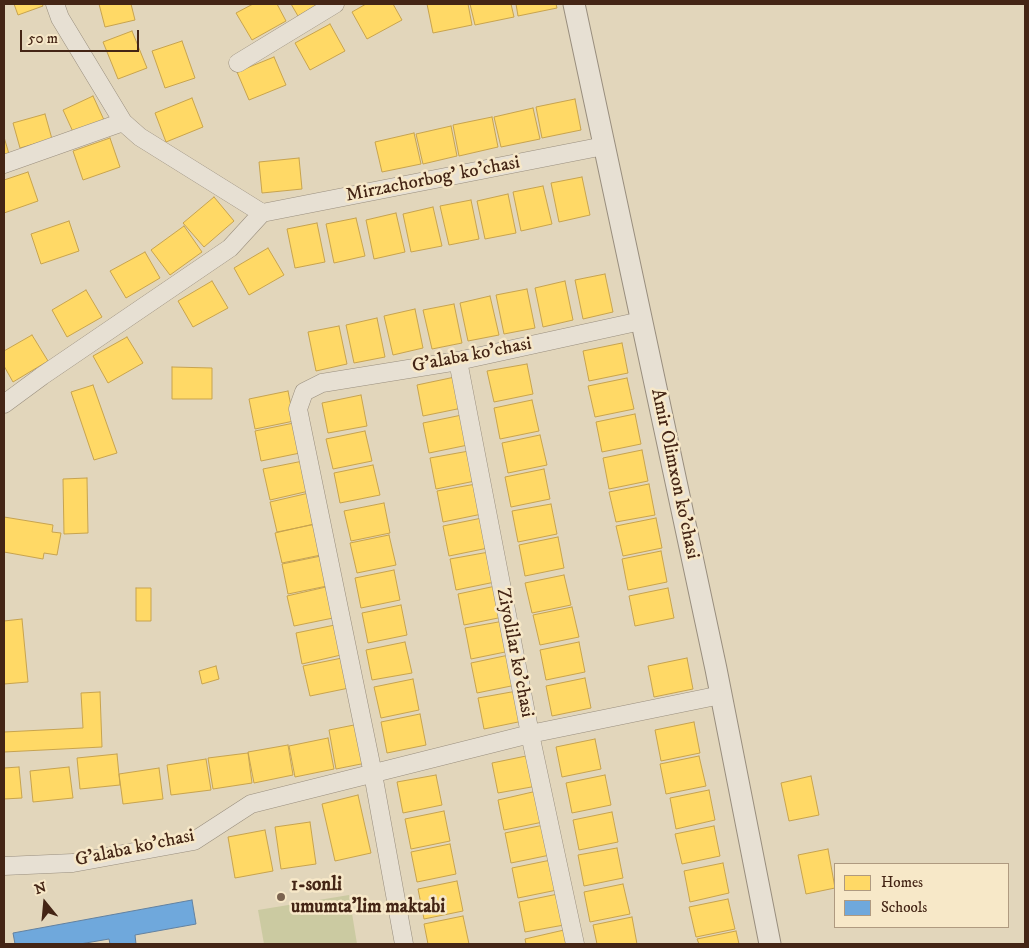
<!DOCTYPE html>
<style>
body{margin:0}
#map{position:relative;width:1029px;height:948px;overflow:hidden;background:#e2d6bb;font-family:"IM FELL DW Pica",serif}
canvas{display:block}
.frame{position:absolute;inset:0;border:5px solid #442515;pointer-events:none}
.legend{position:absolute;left:834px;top:863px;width:175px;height:65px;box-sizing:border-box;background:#f7e8c8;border:1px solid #af9a80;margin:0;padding:6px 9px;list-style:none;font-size:15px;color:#442515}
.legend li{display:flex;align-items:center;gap:10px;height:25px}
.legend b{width:25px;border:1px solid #af9a80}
.north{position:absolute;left:20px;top:878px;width:50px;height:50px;-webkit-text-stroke:4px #f7e8c8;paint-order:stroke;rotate:343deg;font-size:14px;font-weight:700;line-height:20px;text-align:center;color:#442515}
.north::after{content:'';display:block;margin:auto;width:18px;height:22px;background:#442515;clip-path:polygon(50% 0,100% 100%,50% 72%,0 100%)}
.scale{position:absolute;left:20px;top:30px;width:119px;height:22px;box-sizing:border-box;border:2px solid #442515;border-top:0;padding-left:6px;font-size:15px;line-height:18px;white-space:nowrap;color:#442515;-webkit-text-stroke:4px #f7e8c8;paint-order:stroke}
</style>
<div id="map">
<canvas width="1029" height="948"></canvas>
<div class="frame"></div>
<ul class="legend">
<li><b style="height:14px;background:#ffd966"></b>Homes</li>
<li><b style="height:14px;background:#6fa8dc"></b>Schools</li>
</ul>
<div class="north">N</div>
<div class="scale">50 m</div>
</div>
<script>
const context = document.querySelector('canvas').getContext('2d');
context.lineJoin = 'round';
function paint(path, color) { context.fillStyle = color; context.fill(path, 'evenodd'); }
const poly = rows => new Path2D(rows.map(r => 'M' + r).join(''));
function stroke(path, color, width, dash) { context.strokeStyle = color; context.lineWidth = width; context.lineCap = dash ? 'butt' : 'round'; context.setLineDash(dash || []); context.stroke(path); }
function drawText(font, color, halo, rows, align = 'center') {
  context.font = font + ' "IM FELL DW Pica",serif'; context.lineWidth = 5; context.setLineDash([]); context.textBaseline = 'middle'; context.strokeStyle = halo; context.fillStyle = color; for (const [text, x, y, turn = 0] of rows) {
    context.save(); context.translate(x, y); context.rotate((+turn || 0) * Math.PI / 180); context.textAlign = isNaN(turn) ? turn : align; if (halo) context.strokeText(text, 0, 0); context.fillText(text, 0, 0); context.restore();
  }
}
const green = poly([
 [349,895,357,944,264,944,258,910]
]);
const homes = poly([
 [14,4,42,4,43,6,18,15,14,4],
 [99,4,131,4,135,20,105,27,99,4],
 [253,4,277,4,286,21,252,40,236,13,253,4],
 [291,4,319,4,298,16,291,4],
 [366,4,393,4,402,20,367,39,352,12,366,4],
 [427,4,468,4,472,25,433,33,427,4],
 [470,4,511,4,514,17,475,25,470,4],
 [516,4,556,4,557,8,518,16,516,4],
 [330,24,345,51,310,70,295,43,330,24],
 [132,31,147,68,118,79,103,42,132,31],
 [182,41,195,78,165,88,152,51,182,41],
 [274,57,286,85,249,100,237,72,274,57],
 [93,96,104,120,74,134,63,110,93,96],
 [192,98,203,127,166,142,155,113,192,98],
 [575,99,581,130,542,138,536,107,575,99],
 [533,108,540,139,501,147,494,117,533,108],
 [45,114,52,139,20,148,13,123,45,114],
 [492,117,498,147,459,156,453,125,492,117],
 [451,126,457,156,423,164,416,134,451,126],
 [414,133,421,164,382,172,375,142,414,133],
 [4,137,9,154,4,155,4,137],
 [110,138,120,167,83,180,73,151,110,138],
 [299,158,302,189,262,193,259,162,299,158],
 [28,172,38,201,4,213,4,180,28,172],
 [582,177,590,215,559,222,551,183,582,177],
 [543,186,552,224,521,231,513,192,543,186],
 [508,194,516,233,485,239,477,201,508,194],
 [214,197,234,221,204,247,183,223,214,197],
 [471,200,479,239,449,245,440,206,471,200],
 [433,207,442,246,411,252,403,214,433,207],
 [396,213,405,252,374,259,366,220,396,213],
 [356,218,365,256,334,263,326,224,356,218],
 [69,221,79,251,41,264,31,234,69,221],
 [317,223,325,262,295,268,287,229,317,223],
 [184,226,202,252,170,275,151,250,184,226],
 [268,248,284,275,249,295,234,268,268,248],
 [145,252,160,278,126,298,110,271,145,252],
 [605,274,613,312,583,319,575,280,605,274],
 [212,281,228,308,193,327,178,301,212,281],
 [565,281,573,320,543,327,535,288,565,281],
 [527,289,535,328,504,334,496,295,527,289],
 [86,290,102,317,67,337,52,310,86,290],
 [490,296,499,335,468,341,460,303,490,296],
 [454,304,462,343,432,349,423,310,454,304],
 [415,309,423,348,393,355,384,316,415,309],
 [377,318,385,357,354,363,346,325,377,318],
 [339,326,347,364,316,371,308,332,339,326],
 [32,335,48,361,13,382,4,366,4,351,32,335],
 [127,337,143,363,108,383,93,356,127,337],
 [622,343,628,373,589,381,583,351,622,343],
 [527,364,533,394,494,402,487,371,527,364],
 [172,367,212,368,212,399,172,399,172,367],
 [455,377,462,408,423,416,417,385,455,377],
 [627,378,634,409,595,417,588,386,627,378],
 [93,385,117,453,94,460,71,392,93,385],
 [288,391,294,421,255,429,249,399,288,391],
 [361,395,367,426,328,433,322,403,361,395],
 [532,400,539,431,500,439,494,408,532,400],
 [635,414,641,444,602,452,596,422,635,414],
 [462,415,468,445,429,453,423,423,462,415],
 [294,423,300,453,261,461,255,431,294,423],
 [365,431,372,461,333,469,326,439,365,431],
 [540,435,547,465,508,473,502,443,540,435],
 [642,450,648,481,609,489,603,458,642,450],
 [469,451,475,481,436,489,430,458,469,451],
 [303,461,309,491,270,500,263,469,303,461],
 [373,465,380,495,340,503,334,473,373,465],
 [544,469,550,499,511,507,505,477,544,469],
 [87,478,88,533,64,534,63,479,87,478],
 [476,484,482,514,443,522,437,491,476,484],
 [649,484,655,515,616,522,609,492,649,484],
 [309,493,316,524,277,532,270,502,309,493],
 [384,503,390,533,351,541,344,511,384,503],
 [551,504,557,534,518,542,512,511,551,504],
 [4,517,53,525,52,532,61,533,57,555,44,553,43,559,4,552,4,517],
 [482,518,488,548,449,556,443,526,482,518],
 [656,518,662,548,623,556,616,526,656,518],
 [314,524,321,555,282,563,275,533,314,524],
 [389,535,396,565,357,573,350,543,389,535],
 [558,537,564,568,525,576,519,545,558,537],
 [661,551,667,582,628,590,622,559,661,551],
 [489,552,495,582,456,590,450,559,489,552],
 [321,556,327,586,288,594,282,564,321,556],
 [394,570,400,600,361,608,355,578,394,570],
 [564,575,571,605,532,613,525,583,564,575],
 [496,586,503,617,464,625,458,594,496,586],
 [326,587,333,618,294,626,287,596,326,587],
 [136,588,151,588,151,621,136,621,136,588],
 [668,588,674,618,635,626,629,596,668,588],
 [401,605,407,635,368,643,362,613,401,605],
 [572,607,579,637,540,645,533,615,572,607],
 [22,619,28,682,4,684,4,621,22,619],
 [504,621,510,651,471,659,465,628,504,621],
 [335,625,341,655,302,664,296,633,335,625],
 [405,642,412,673,372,680,366,650,405,642],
 [579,642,585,672,546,680,540,650,579,642],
 [509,655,516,685,477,693,471,663,509,655],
 [342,658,349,688,310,696,303,666,342,658],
 [687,658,693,689,654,697,648,666,687,658],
 [216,666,219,679,202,684,199,671,216,666],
 [585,678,591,708,552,716,546,686,585,678],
 [413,679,419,710,381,718,374,687,413,679],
 [517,691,523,721,484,729,478,698,517,691],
 [100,692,102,747,4,752,4,732,83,728,81,693,100,692],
 [420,714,426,745,387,753,381,722,420,714],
 [694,722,700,753,661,761,655,730,694,722],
 [359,724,366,763,336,769,329,730,359,724],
 [328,738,334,769,295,777,289,746,328,738],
 [595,739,601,769,562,777,556,747,595,739],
 [288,745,293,775,254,783,248,752,288,745],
 [248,753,252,783,213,789,208,758,248,753],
 [117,754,120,785,80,789,77,758,117,754],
 [531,755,537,786,498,793,492,763,531,755],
 [699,756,706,786,666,794,660,764,699,756],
 [206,759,211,790,171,795,167,765,206,759],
 [19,767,22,798,4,799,4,768,19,767],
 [69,767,73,798,33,802,30,771,69,767],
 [159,768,163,799,123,804,119,774,159,768],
 [436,775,442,805,403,813,397,782,436,775],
 [605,775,611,805,572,813,566,783,605,775],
 [811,776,819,815,789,821,781,783,811,776],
 [709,790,715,820,676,829,670,798,709,790],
 [537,791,543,822,504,830,498,800,537,791],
 [358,795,371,853,335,861,322,804,358,795],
 [444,811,450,841,411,849,405,819,444,811],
 [612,812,618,842,579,850,573,820,612,812],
 [310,822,316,864,281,869,275,827,310,822],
 [544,825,550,855,511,863,505,833,544,825],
 [714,826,720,856,682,864,675,834,714,826],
 [265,830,273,871,235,878,228,837,265,830],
 [450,844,456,874,417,882,411,852,450,844],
 [617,848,623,878,584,886,578,855,617,848],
 [828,849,835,888,806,894,798,855,828,849],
 [551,860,557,890,518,898,512,868,551,860],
 [723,863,729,893,690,902,684,871,723,863],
 [457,881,463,911,424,919,418,889,457,881],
 [623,884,630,914,590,922,584,892,623,884],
 [558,894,564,925,525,932,519,902,558,894],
 [728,899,735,929,696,937,689,907,728,899],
 [463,916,469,944,428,944,424,924,463,916],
 [632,917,637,944,597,944,593,925,632,917],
 [564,930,567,944,526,944,525,939,564,930],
 [736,931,739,944,699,944,697,939,736,931]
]);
const schools = poly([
 [192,900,196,924,135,935,136,944,110,944,109,939,80,944,15,944,13,933,192,900]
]);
const minor = poly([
 [55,4,60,18,123,122,140,137,262,213],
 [238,63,335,4],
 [4,164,123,122],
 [458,361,530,734,575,944],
 [4,404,42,376,230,248,262,213,604,146],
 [4,866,73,863,194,841,251,804,530,734,721,695],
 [404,944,373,774,298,409,304,392,322,383,458,361,641,321]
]);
const tertiary = poly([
 [574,4,716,669,770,944]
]);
const markers = [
 [281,897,5,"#7b634f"]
];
const streetNames = [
 ["Mirzachorbog' ko'chasi",433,180,-11],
 ["G'alaba ko'chasi",472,356,-11],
 ["Amir Olimxon ko'chasi",674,474,78],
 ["Ziyolilar ko'chasi",514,653,79],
 ["G'alaba ko'chasi",135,849,-12]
];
const poiNames = [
 ["1-sonli",291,886],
 ["umumta'lim maktabi",291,908]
];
paint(green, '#cbcaa1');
paint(homes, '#ffd966');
stroke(homes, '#c7a34e', 1);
paint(schools, '#6fa8dc');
stroke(schools, '#6281a0', 1);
stroke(minor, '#998e7e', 19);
stroke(tertiary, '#998e7e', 23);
stroke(minor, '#e7e0d3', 18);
stroke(tertiary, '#e7e0d3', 21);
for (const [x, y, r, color] of markers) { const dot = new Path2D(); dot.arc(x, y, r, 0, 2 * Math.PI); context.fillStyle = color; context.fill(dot); stroke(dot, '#f7e8c8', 2); }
drawText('19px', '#442515', '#f7e8c8', streetNames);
drawText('bold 19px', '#442515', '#f7e8c8', poiNames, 'left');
</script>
